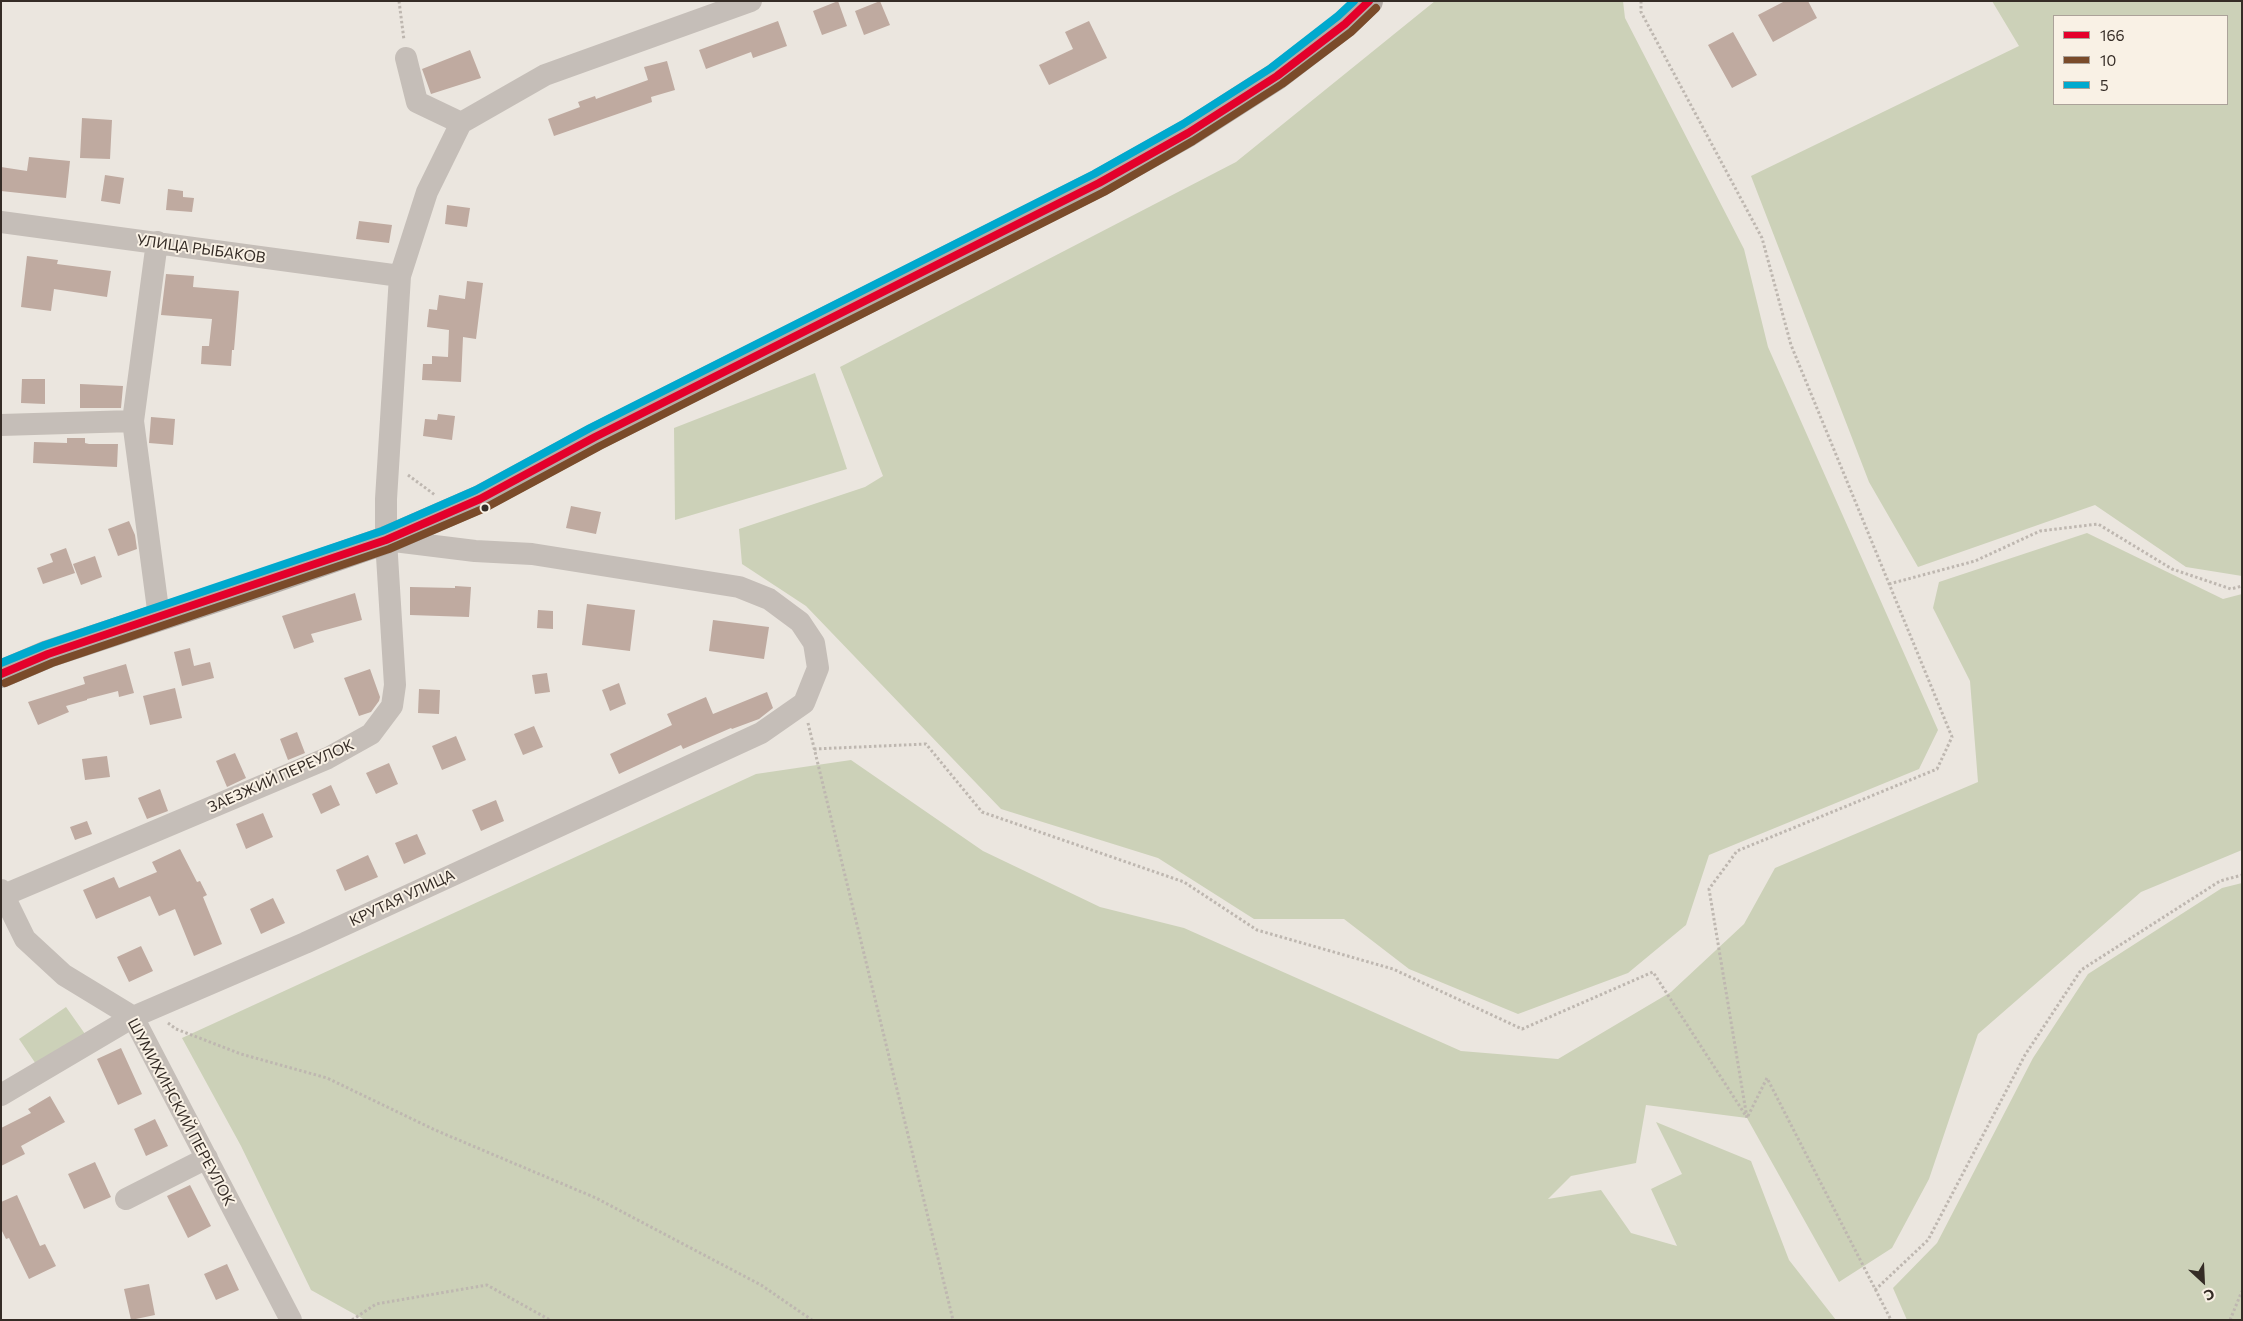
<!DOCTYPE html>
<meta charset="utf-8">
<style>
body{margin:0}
#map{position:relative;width:2243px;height:1321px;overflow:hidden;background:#ebe6df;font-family:Commissioner,sans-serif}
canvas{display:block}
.frame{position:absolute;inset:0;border:2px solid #352c26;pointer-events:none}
.legend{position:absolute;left:2053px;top:15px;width:175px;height:90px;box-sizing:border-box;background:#f9f1e5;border:1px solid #aba299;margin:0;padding:6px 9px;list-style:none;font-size:15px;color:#352c26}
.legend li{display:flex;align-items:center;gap:10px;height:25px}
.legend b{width:25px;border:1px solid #aba299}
.north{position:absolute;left:2178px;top:1256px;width:50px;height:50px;-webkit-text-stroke:4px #f9f1e5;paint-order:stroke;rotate:155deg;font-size:14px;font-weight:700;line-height:20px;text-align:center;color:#352c26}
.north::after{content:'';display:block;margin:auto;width:18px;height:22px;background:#352c26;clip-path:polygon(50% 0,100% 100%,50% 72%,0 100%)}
</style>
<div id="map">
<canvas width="2243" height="1321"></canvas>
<div class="frame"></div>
<ul class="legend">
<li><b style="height:6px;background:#e4002b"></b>166</li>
<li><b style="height:6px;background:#7a4b2a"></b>10</li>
<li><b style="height:6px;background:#00a9ce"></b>5</li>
</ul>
<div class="north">С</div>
</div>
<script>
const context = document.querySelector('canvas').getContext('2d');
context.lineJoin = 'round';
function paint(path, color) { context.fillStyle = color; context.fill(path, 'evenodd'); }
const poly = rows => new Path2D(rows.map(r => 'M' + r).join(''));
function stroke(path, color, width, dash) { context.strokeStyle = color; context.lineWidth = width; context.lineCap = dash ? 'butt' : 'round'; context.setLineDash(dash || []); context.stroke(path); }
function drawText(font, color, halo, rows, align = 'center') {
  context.font = font + ' Commissioner,sans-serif'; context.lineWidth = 4; context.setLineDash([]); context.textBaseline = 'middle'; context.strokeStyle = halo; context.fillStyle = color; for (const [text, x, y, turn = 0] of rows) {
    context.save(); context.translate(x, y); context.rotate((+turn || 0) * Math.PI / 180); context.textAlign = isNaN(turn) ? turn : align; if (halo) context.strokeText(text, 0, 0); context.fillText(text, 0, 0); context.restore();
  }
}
const green = poly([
 [1435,1,1623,1,1625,18,1744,249,1768,347,1938,730,1919,769,1709,855,1686,925,1628,973,1518,1014,1409,969,1344,919,1254,919,1158,858,1001,809,806,606,742,564,739,529,865,487,883,476,840,367,1236,162],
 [1992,1,2242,1,2242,576,2186,567,2095,505,1918,567,1869,482,1751,176,2019,46],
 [2054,16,2227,16,2227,104,2054,104],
 [815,373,847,469,675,520,674,428],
 [2087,533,2223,599,2242,594,2242,850,2141,892,1978,1034,1929,1179,1892,1248,1839,1282,1747,1118,1646,1105,1636,1163,1571,1176,1548,1199,1601,1190,1631,1233,1677,1246,1651,1189,1682,1174,1656,1122,1751,1161,1789,1260,1836,1320,365,1320,311,1290,241,1146,182,1038,756,774,851,760,983,851,1100,907,1184,928,1461,1051,1558,1059,1671,992,1744,924,1775,868,1978,782,1970,681,1933,608,1939,582],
 [2242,883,2242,1320,1907,1320,1893,1288,1937,1243,2033,1058,2088,974,2222,888],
 [66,1007,85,1034,38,1067,19,1039]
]);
const building = poly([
 [838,1,847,26,822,35,813,11],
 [880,1,890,25,864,35,855,11],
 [1785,1,1808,1,1817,18,1773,42,1758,15],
 [778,21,787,46,753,58,751,52,706,69,699,50],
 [1089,21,1107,58,1049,85,1039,65,1073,49,1065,32],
 [1733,32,1757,75,1732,88,1708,45],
 [470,50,481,78,431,94,422,69],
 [667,61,675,90,651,97,652,102,554,136,548,119,580,107,578,102,595,96,596,99,648,80,644,67],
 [82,118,112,120,110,159,80,158],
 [29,157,70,161,66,198,1,191,1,167,27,171],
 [105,175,124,178,120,204,101,201],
 [168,189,183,191,183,197,194,198,192,212,166,210],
 [447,205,470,208,467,227,445,224],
 [359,221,392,225,389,243,356,239],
 [27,256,58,260,57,264,111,271,107,297,54,289,51,311,21,307],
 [166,274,194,276,193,287,239,291,234,350,232,350,231,366,201,364,202,346,209,346,212,319,161,315],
 [467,281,483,283,476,339,463,337,461,382,422,380,423,364,432,364,432,356,448,357,449,330,427,327,429,309,437,310,439,295,465,299],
 [22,379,45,379,45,404,21,403],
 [80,384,123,386,121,408,80,408],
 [438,414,455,416,452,440,423,436,425,419,437,420],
 [151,417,175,419,173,445,149,443],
 [67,438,85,438,85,443,89,444,118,444,117,467,33,463,34,442,67,443],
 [571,506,601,512,596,534,566,528],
 [129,521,135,535,137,549,118,556,108,529],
 [66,548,75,573,43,584,37,568,53,562,50,554],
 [95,556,102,577,81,585,73,564],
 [455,586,471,587,469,617,410,615,410,587,455,588],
 [355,593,362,620,311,634,314,642,294,649,282,616],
 [587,604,635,610,630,651,582,645],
 [538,610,553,611,553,629,537,628],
 [713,620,769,627,764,659,709,651],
 [190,648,194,666,210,662,214,678,182,686,174,652],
 [126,664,134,693,119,697,118,691,87,699,87,700,66,706,69,712,38,725,28,702,85,684,83,677],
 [370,669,380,697,379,701,371,712,359,716,344,678],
 [547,673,550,692,535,694,532,675],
 [619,683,626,704,610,711,602,690],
 [175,688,182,718,150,725,143,696],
 [419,689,440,690,439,714,418,713],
 [767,692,773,708,759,719,732,729,731,728,683,749,681,745,619,774,610,754,672,725,667,714,706,697,713,714],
 [534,726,543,747,523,755,514,734],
 [297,732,305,753,288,760,280,739],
 [456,736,466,760,442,770,432,746],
 [235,753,246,778,227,787,216,761],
 [107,756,110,777,85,780,82,759],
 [389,763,398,784,376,794,366,773],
 [331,785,340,805,321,814,312,794],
 [160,789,168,811,147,819,138,798],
 [496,800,504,821,481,831,472,810],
 [263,813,273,837,246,849,236,824],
 [87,821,92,834,75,840,70,827],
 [417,834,426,854,404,864,395,843],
 [180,849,197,882,200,881,207,895,203,897,222,944,194,956,175,909,159,916,150,896,96,919,83,890,114,877,119,888,157,872,152,862],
 [368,855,378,877,345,891,336,870],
 [273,898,285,923,261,934,250,909],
 [141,946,153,971,129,982,117,957],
 [121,1048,142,1094,118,1105,97,1059],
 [50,1096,65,1122,21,1146,25,1154,1,1166,1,1128,31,1113,28,1109],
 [155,1119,168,1146,146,1156,134,1129],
 [95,1162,111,1197,84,1209,68,1174],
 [190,1185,211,1226,188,1238,167,1196],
 [17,1195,40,1246,45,1244,56,1266,29,1279,9,1238,6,1239,1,1229,1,1202],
 [227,1264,239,1290,216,1300,204,1274],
 [149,1284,155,1315,131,1320,124,1289]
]);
const path = poly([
 [399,1,404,40],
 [1641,1,1641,12,1762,238,1791,345,1952,737,1937,769,1737,851,1709,889,1747,1118,1767,1078,1891,1320],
 [408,475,435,495],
 [1889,584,1975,561,2040,531,2098,524,2172,569,2231,589,2242,586],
 [808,723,953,1320],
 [814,749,926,744,982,812,1184,882,1257,930,1393,969,1522,1029,1653,972,1746,1116],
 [168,1023,176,1029,241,1054,327,1078,435,1130,596,1198,761,1285,812,1320],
 [1875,1290,1928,1240,2025,1055,2081,970,2220,881,2242,875],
 [352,1320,376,1304,487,1285,550,1320],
 [2230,1320,2242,1291]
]);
const minor = poly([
 [406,58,417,102,461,123],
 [1,222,400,276],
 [157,242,133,421,159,617],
 [1,425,133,421],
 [1,890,25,939,64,975,133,1017,291,1320],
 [4,895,328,758,371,734,392,706,395,685,386,540,386,499,400,276,427,192,461,123,545,75,751,1],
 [1,1095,133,1017,305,943,761,733,804,703,818,668,814,643,800,622,769,599,739,587,532,554,475,551,386,540],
 [126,1199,207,1158]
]);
const major = poly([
 [1,674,48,654,266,582,386,540,480,499,595,437,1099,183,1188,133,1277,76,1345,24,1369,1]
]);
const bus1 = poly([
 [1,674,48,654,386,540,480,499,595,437,1099,183,1188,133,1277,76,1345,24,1369,1]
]);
const bus2 = poly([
 [5,683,52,663,389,549,485,508,600,446,1104,192,1193,141,1282,84,1351,32,1376,8]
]);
const bus3 = poly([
 [1,663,45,645,382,531,476,490,590,428,1094,174,1183,124,1271,68,1338,16,1354,1]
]);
const markers = [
 [485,508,4.5,"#352c26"]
];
const streetNames = [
 ["УЛИЦА РЫБАКОВ",201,249,8],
 ["ЗАЕЗЖИЙ ПЕРЕУЛОК",281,776,-24],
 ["КРУТАЯ УЛИЦА",402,898,-25],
 ["ШУМИХИНСКИЙ ПЕРЕУЛОК",181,1112,62]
];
paint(green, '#ccd1b8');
paint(building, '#bfaaa0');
stroke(path, '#beb7b0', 3, [2.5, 2.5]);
stroke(minor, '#c5beb8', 22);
stroke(major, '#b4ada7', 28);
stroke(bus1, '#e4002b', 8);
stroke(bus2, '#7a4b2a', 8);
stroke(bus3, '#00a9ce', 8);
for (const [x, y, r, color] of markers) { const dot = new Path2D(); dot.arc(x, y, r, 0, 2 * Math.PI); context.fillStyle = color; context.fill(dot); stroke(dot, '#f9f1e5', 2); }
drawText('15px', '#352c26', '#f9f1e5', streetNames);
</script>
